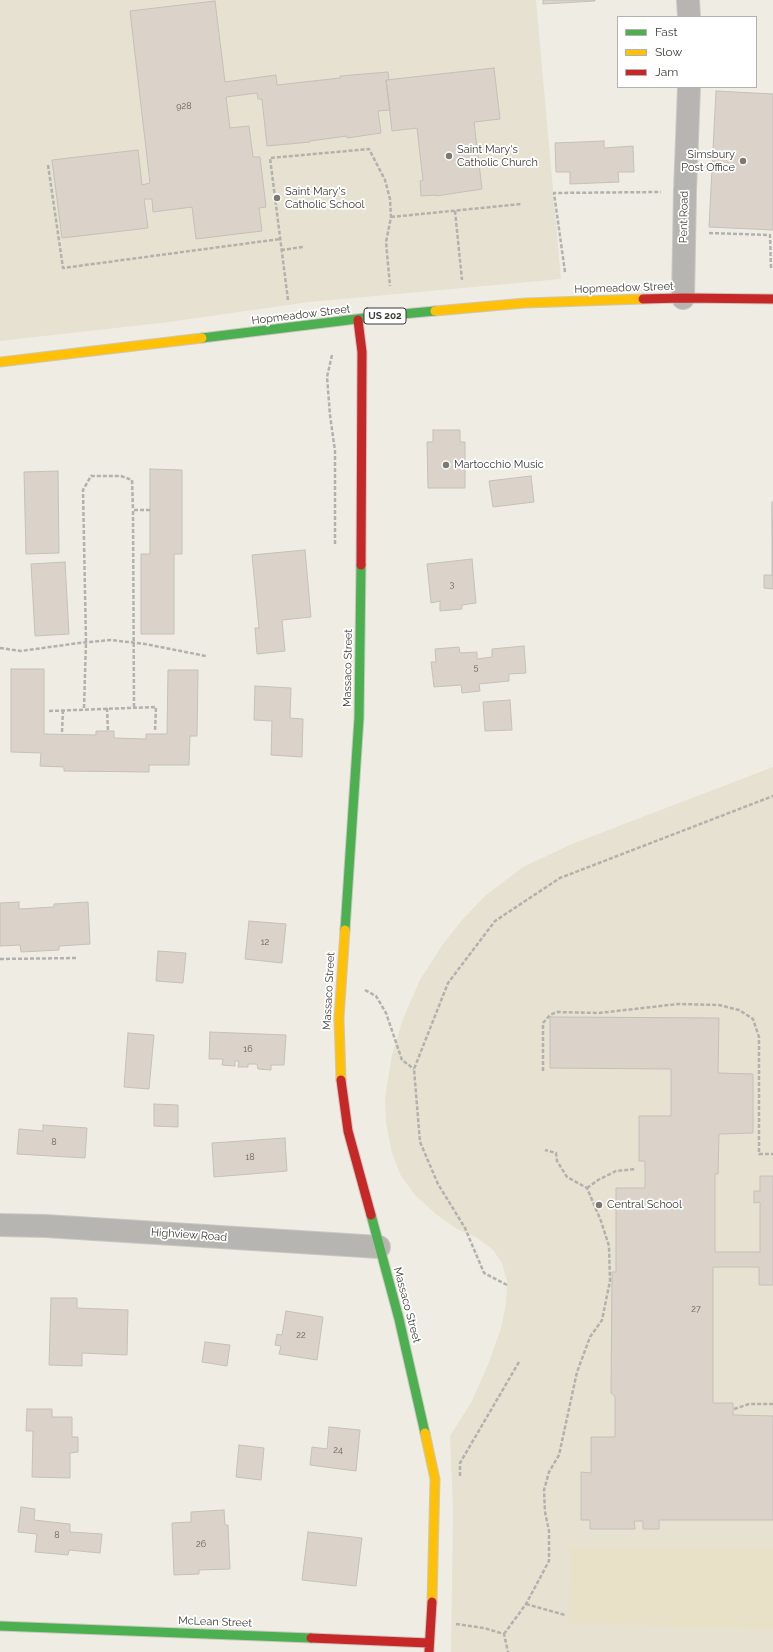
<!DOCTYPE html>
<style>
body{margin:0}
#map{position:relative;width:773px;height:1652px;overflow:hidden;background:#efece4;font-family:Raleway,sans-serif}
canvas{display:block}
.legend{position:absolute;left:617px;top:16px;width:140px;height:72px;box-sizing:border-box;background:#fff;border:1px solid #b1b1ae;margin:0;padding:5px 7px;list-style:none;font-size:12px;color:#3d3b35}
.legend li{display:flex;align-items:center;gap:8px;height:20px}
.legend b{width:20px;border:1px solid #b1b1ae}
</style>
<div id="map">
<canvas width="773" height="1652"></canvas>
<ul class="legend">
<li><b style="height:5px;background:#4caf50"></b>Fast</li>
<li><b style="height:5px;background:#ffc107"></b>Slow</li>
<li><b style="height:5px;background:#c62828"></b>Jam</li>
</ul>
</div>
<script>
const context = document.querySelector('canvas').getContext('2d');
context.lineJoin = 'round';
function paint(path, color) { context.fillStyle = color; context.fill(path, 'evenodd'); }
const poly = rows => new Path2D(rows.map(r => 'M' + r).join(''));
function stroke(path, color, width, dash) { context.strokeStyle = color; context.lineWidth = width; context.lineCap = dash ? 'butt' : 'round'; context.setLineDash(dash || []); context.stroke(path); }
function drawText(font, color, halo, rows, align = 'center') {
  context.font = font + ' Raleway,sans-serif'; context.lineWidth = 3.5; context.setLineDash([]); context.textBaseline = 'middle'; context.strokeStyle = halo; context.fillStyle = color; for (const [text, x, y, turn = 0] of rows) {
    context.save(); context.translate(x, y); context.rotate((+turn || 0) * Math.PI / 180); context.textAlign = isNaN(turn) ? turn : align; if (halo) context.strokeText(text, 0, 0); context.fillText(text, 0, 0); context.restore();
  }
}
const built = poly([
 [0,0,536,0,561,279,309,302,169,322,0,341],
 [773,767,773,1652,451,1652,453,1508,450,1436,472,1401,489,1362,501,1328,506,1304,507,1281,502,1263,493,1250,476,1237,457,1229,437,1215,415,1195,401,1176,392,1153,386,1123,385,1098,392,1055,403,1019,420,980,443,944,463,919,485,896,523,867,572,844]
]);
const green = poly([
 [571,1547,773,1548,773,1630,569,1623]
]);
const building = poly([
 [543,0,595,0,595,1,543,4,543,0],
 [215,1,225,82,276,75,277,85,340,78,340,76,388,72,389,80,386,80,390,110,378,111,381,133,347,138,347,136,310,141,310,142,267,146,262,99,258,99,257,93,226,97,230,128,249,126,253,157,260,157,266,207,259,208,262,231,196,239,192,207,153,212,152,199,144,199,148,228,62,238,52,160,138,150,142,185,150,183,130,11,215,1],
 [494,68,500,119,474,122,482,189,436,196,436,195,421,196,420,181,423,180,417,128,392,131,386,80,494,68],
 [716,91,773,94,773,230,709,227,716,91],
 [604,141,604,148,633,146,634,172,618,172,619,182,570,184,570,172,556,172,555,143,604,141],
 [433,430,460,430,460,442,465,442,465,488,428,488,427,442,433,442,433,430],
 [150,469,182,470,182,554,174,554,174,634,141,634,141,554,150,554,150,469],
 [58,471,59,553,26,554,24,472,58,471],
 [531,476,534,502,493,507,489,481,531,476],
 [772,502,773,589,764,588,764,575,772,575,772,502],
 [305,550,311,617,282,620,285,651,257,654,255,628,259,628,252,555,305,550],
 [472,559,476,603,462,605,462,609,440,611,440,601,431,603,427,564,472,559],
 [65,562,69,634,35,636,31,564,65,562],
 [524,646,526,673,509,674,509,681,479,684,480,691,462,693,461,685,434,687,431,662,436,662,435,649,459,647,460,653,477,652,477,659,492,657,492,649,524,646],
 [11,669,44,669,44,734,96,735,96,731,114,731,114,738,146,739,146,734,167,734,168,670,198,670,197,736,190,736,189,765,149,765,149,772,64,771,64,767,40,766,41,753,11,752,11,669],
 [255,686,291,688,290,718,303,719,302,757,271,755,272,721,254,720,255,686],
 [510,700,512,730,485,731,483,702,510,700],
 [19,902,19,909,54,907,54,904,88,902,90,944,59,946,59,950,21,952,20,945,0,946,0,903,19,902],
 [249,921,286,924,282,963,245,959,249,921],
 [158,951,186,953,183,983,156,981,158,951],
 [550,1017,719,1018,718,1073,753,1074,753,1133,719,1134,718,1174,715,1174,715,1252,760,1252,760,1202,754,1203,754,1191,760,1191,760,1176,773,1176,773,1285,759,1285,759,1267,713,1267,713,1403,733,1403,733,1415,773,1416,773,1520,659,1520,659,1529,643,1529,643,1521,634,1521,635,1529,590,1529,590,1520,581,1520,581,1472,591,1473,591,1437,615,1437,615,1396,611,1393,612,1272,616,1272,616,1188,645,1188,645,1161,639,1161,639,1116,671,1116,671,1069,550,1068,550,1017],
 [210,1032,286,1035,284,1065,271,1065,271,1070,258,1069,257,1064,248,1064,248,1067,238,1067,239,1061,235,1061,235,1066,222,1065,223,1059,209,1059,210,1032],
 [128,1033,154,1035,149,1089,124,1087,128,1033],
 [154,1104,178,1105,178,1127,154,1126,154,1104],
 [43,1125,87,1128,85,1158,17,1154,19,1129,43,1131,43,1125],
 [285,1138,287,1171,214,1177,212,1143,285,1138],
 [51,1298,77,1298,77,1308,128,1310,127,1355,82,1353,82,1366,49,1365,51,1298],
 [286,1311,323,1317,317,1360,279,1354,281,1346,275,1345,277,1334,282,1335,286,1311],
 [205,1342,230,1345,227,1366,202,1362,205,1342],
 [27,1409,52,1409,52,1417,72,1417,72,1437,78,1437,78,1452,70,1453,70,1478,32,1477,33,1431,26,1431,27,1409],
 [329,1427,360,1430,356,1471,310,1465,312,1447,327,1449,329,1427],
 [239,1445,264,1448,261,1480,236,1477,239,1445],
 [21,1507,35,1509,34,1520,70,1524,70,1532,102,1534,100,1553,69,1550,68,1555,35,1552,37,1534,18,1532,21,1507],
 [224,1510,225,1525,228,1525,230,1569,199,1570,199,1574,174,1575,172,1523,191,1522,191,1512,224,1510],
 [308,1532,362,1538,356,1586,302,1580,308,1532]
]);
const path = poly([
 [48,165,63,268,280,239],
 [455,211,462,280],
 [391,217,521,204],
 [709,233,770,235,771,268],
 [281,250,303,247],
 [565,272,554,193,661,192],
 [288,300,270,158,369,149,385,180,390,199,391,217,386,242,390,286],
 [332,355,327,377,330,415,335,451,335,544],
 [0,648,21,651,79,643,111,640,145,644,206,656],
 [134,707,133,510,150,510],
 [84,708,86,642,83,490,91,476,121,476,132,480,133,510],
 [107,708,108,731],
 [49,711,156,707,155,731],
 [62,732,63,710],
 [0,959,78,958],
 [365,990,376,996,386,1013,402,1060,414,1069],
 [543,1071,543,1023,550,1015,557,1012,599,1013,678,1004,719,1005,739,1010,753,1019,759,1037,759,1154,773,1154],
 [587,1188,598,1180,616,1171,636,1169],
 [507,1285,484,1273,465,1228,438,1184,420,1142,414,1069,448,983,495,921,560,878,773,796],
 [734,1409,749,1404,773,1404],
 [460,1476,460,1463,519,1362],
 [526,1604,565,1615],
 [456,1624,484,1628,504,1634,508,1652],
 [504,1634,526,1604,549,1561,549,1531,545,1512,544,1490,549,1472,559,1455,577,1372,590,1337,602,1320,610,1281,609,1246,601,1221,587,1188,567,1177,557,1161,556,1153,545,1150]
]);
const street = poly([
 [688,0,689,17],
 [683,298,685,191,689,87],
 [0,1225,46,1226,379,1247]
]);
const fast = poly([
 [202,338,381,316,435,311],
 [345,930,359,718,361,565],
 [371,1215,399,1319,425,1433],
 [0,1626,311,1638]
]);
const slow = poly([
 [435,311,525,303,643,299],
 [0,362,202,338],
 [341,1080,339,1018,345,930],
 [425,1433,435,1479,432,1602]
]);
const jam = poly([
 [643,299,683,298,773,299],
 [358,320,362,352,361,565],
 [341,1080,348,1131,371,1215],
 [311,1638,429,1643],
 [429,1652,432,1602]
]);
const markers = [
 [449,156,4,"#7b7972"],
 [743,161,4,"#7b7972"],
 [277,198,4,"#7b7972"],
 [446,465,4,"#7b7972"],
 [599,1205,4,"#7b7972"]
];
const numberNames = [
 ["928",184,106],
 ["3",452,584],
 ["5",476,667],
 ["12",265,942],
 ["16",248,1049],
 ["8",54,1142],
 ["18",250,1157],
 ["27",696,1309],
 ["22",301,1335],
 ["24",338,1450],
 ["8",57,1535],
 ["26",201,1544]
];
const shields = [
 [385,316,42]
];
const shieldNames = [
 ["US 202",385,316]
];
const poiNames = [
 ["Saint Mary's",457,150],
 ["Catholic Church",457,163],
 ["Simsbury",735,155,"right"],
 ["Post Office",735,168,"right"],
 ["Saint Mary's",285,192],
 ["Catholic School",285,205],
 ["Martocchio Music",454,465],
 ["Central School",607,1205]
];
const streetNames = [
 ["Pent Road",684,217,-89],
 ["Hopmeadow Street",624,288,-2],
 ["Hopmeadow Street",301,315,-7],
 ["Massaco Street",348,668,-89],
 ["Massaco Street",329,991,-87],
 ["Highview Road",189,1235,4],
 ["Massaco Street",407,1305,75],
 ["McLean Street",215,1622,2]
];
paint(built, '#e6e1d1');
paint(green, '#e8e1c7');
paint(building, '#dbd3c9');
stroke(building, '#c4c0ba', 1);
stroke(street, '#cbc8c2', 24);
stroke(fast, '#cbc8c2', 11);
stroke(slow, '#cbc8c2', 11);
stroke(jam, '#cbc8c2', 11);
stroke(path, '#b3b1ae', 2.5, [4, 2]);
stroke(street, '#b7b5b2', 22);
stroke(fast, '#4caf50', 9);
stroke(slow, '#ffc107', 9);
stroke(jam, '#c62828', 9);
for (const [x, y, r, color] of markers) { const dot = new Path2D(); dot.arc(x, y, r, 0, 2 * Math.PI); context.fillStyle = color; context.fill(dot); stroke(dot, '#fff', 1.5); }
drawText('9px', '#66625c', null, numberNames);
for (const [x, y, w] of shields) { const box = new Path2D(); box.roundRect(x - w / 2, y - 8, w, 16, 3); context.fillStyle = '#fff'; context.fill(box); stroke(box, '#3d3b35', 1); }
drawText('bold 10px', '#3d3b35', null, shieldNames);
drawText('11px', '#3d3b35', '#fff', poiNames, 'left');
drawText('11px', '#3d3b35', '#fff', streetNames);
</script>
